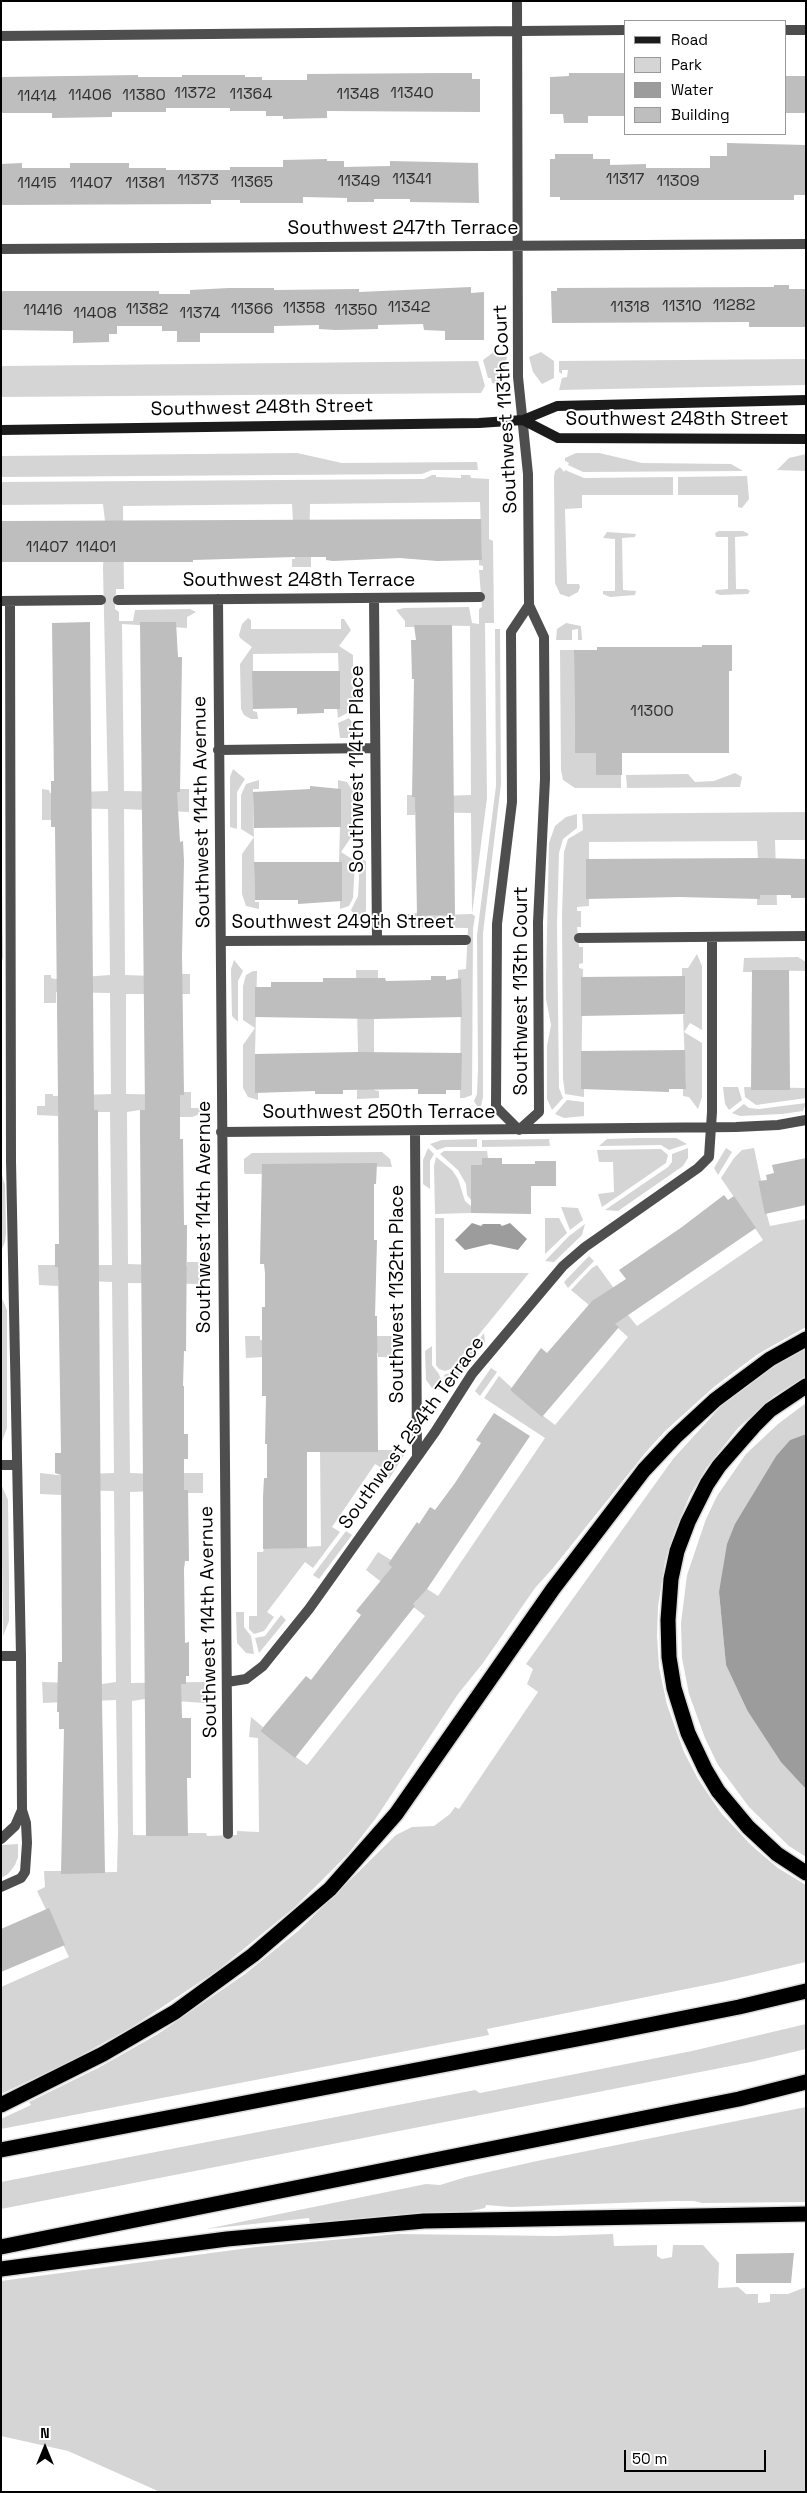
<!DOCTYPE html>
<style>
body{margin:0}
#map{position:relative;width:807px;height:2493px;overflow:hidden;background:#fff;font-family:"Space Grotesk",sans-serif}
canvas{display:block}
.frame{position:absolute;inset:0;border:2px solid #000;pointer-events:none}
.legend{position:absolute;left:624px;top:20px;width:162px;height:115px;box-sizing:border-box;background:#fff;border:1px solid #999;margin:0;padding:6px 9px;list-style:none;font-size:15px;color:#000}
.legend li{display:flex;align-items:center;gap:10px;height:25px}
.legend b{width:25px;border:1px solid #999}
.north{position:absolute;left:20px;top:2423px;width:50px;height:50px;-webkit-text-stroke:4px #fff;paint-order:stroke;rotate:0deg;font-size:14px;font-weight:700;line-height:20px;text-align:center;color:#000}
.north::after{content:'';display:block;margin:auto;width:18px;height:22px;background:#000;clip-path:polygon(50% 0,100% 100%,50% 72%,0 100%)}
.scale{position:absolute;left:624px;top:2450px;width:142px;height:22px;box-sizing:border-box;border:2px solid #000;border-top:0;padding-left:6px;font-size:15px;line-height:18px;white-space:nowrap;color:#000;-webkit-text-stroke:4px #fff;paint-order:stroke}
</style>
<div id="map">
<canvas width="807" height="2493"></canvas>
<div class="frame"></div>
<ul class="legend">
<li><b style="height:6px;background:#1b1b1b"></b>Road</li>
<li><b style="height:14px;background:#d5d5d5"></b>Park</li>
<li><b style="height:14px;background:#9c9c9c"></b>Water</li>
<li><b style="height:14px;background:#bebebe"></b>Building</li>
</ul>
<div class="north">N</div>
<div class="scale">50 m</div>
</div>
<script>
const context = document.querySelector('canvas').getContext('2d');
context.lineJoin = 'round';
function paint(path, color) { context.fillStyle = color; context.fill(path, 'evenodd'); }
const poly = rows => new Path2D(rows.map(r => 'M' + r).join(''));
function stroke(path, color, width, dash) { context.strokeStyle = color; context.lineWidth = width; context.lineCap = dash ? 'butt' : 'round'; context.setLineDash(dash || []); context.stroke(path); }
function drawText(font, color, halo, rows, align = 'center') {
  context.font = font + ' "Space Grotesk",sans-serif'; context.lineWidth = 4; context.setLineDash([]); context.textBaseline = 'middle'; context.strokeStyle = halo; context.fillStyle = color; for (const [text, x, y, turn = 0] of rows) {
    context.save(); context.translate(x, y); context.rotate((+turn || 0) * Math.PI / 180); context.textAlign = isNaN(turn) ? turn : align; if (halo) context.strokeText(text, 0, 0); context.fillText(text, 0, 0); context.restore();
  }
}
const green = poly([
 [495,351,507,357,503,375,496,384,492,383,491,378,488,378,483,360],
 [541,352,554,361,554,378,542,384,533,372,529,357],
 [806,359,806,385,559,390,562,378,567,377,568,370,562,370,562,374,559,372,559,361],
 [478,361,485,386,481,393,1,397,1,366],
 [297,453,342,463,477,462,478,470,432,470,422,474,1,477,1,456],
 [576,453,599,453,642,463,731,464,743,471,583,472,568,465,569,463,565,461,565,458],
 [806,454,806,471,777,470,789,458],
 [560,467,564,472,565,470,584,478,673,477,673,495,582,495,582,508,565,509,567,584,579,584,580,587,578,592,569,597,560,594,555,583,554,477,555,471],
 [432,475,436,475,436,477,461,478,461,475,470,475,471,478,489,479,489,539,493,541,494,623,485,623,487,798,472,914,475,916,473,929,472,1095,464,1098,460,1098,461,978,458,978,458,970,466,969,468,928,398,927,407,918,408,914,417,913,417,916,472,914,471,813,415,812,415,815,407,815,407,795,412,795,413,797,471,795,470,626,414,625,414,627,405,627,405,621,396,610,404,608,469,607,472,623,479,624,479,609,482,607,479,570,483,570,483,566,479,565,479,560,482,560,480,502,310,504,309,557,311,557,311,567,292,567,292,559,295,559,292,504,123,506,124,589,116,589,115,609,119,612,119,621,133,621,135,610,190,609,196,612,187,617,187,628,122,624,124,791,180,792,180,789,189,789,189,812,124,809,125,975,182,977,182,974,190,974,190,994,126,994,126,1094,183,1095,184,1092,191,1092,191,1108,200,1108,200,1114,192,1117,180,1117,180,1119,140,1110,127,1112,128,1264,187,1266,187,1262,202,1262,202,1284,128,1283,130,1473,184,1475,184,1473,203,1473,203,1493,188,1493,188,1490,130,1492,131,1683,205,1682,205,1703,145,1699,132,1701,133,1835,187,1836,188,1833,206,1833,207,1836,237,1835,237,1831,259,1832,258,1738,249,1737,251,1717,263,1727,260,1731,307,1765,425,1616,366,1570,378,1552,391,1560,388,1564,438,1596,545,1438,484,1398,499,1376,512,1388,510,1390,555,1425,628,1337,590,1303,589,1305,571,1290,592,1268,597,1265,613,1287,628,1315,637,1326,763,1240,721,1178,734,1158,742,1150,754,1148,761,1181,758,1182,770,1226,806,1219,806,1327,758,1354,715,1386,665,1431,646,1452,553,1568,535,1588,483,1663,458,1694,376,1818,348,1854,295,1907,218,1970,132,2027,69,2062,1,2094,1,1987,69,1957,37,1891,45,1887,44,1871,61,1871,61,1873,117,1872,118,1833,116,1700,43,1703,42,1682,102,1684,116,1682,114,1491,62,1490,61,1495,40,1494,40,1473,57,1475,114,1473,112,1282,58,1280,58,1286,39,1285,38,1265,112,1265,110,1112,98,1112,98,1110,58,1111,58,1116,37,1115,37,1106,45,1106,45,1094,53,1094,53,1096,111,1094,110,993,56,992,56,1003,44,1003,44,975,51,975,51,978,55,979,110,975,108,809,60,808,60,812,51,812,51,820,42,820,42,789,49,790,50,793,108,791,103,569,105,521,103,504,1,505,1,482,424,479],
 [747,476,749,499,742,508,738,507,738,495,678,495,678,477],
 [719,531,743,531,749,534,747,536,735,537,736,589,747,589,750,591,748,594,720,595,715,593,716,590,728,589,728,537,716,537,715,533],
 [607,532,636,534,635,537,622,538,623,590,636,591,635,595,610,597,603,594,603,591,615,591,615,539,603,538],
 [248,618,251,620,251,629,341,629,341,619,344,619,351,630,339,646,353,655,353,705,349,712,338,718,337,709,340,709,338,653,253,654,253,711,257,712,258,719,251,719,244,715,241,709,240,664,252,647,240,638,239,635,242,624],
 [566,623,581,626,582,640,578,640,578,629,572,630,572,640,556,640,557,629],
 [495,629,500,629,501,784,483,933,483,1097,480,1111,474,1101,477,1094,478,1069,477,935,496,786],
 [560,650,574,650,575,753,596,753,596,775,621,775,621,788,575,788,563,780,561,770],
 [349,718,359,732,350,738,340,738,338,723],
 [233,769,245,779,237,792,237,829,230,827,230,777],
 [735,773,742,777,740,787,627,788,626,775,688,774,695,782,714,781],
 [259,780,259,789,253,789,255,902,259,902,259,909,246,906,242,894,242,854,254,837,241,829,241,795,246,784],
 [338,780,347,782,354,793,354,833,341,852,355,861,353,898,349,906,340,909,340,901,342,900,342,862,339,862,341,789,338,789],
 [806,812,806,840,775,840,777,905,757,905,757,899,760,899,757,841,589,842,589,906,577,907,577,911,581,911,581,927,577,927,579,947,583,947,583,963,579,964,579,968,583,969,581,1089,584,1089,584,1097,565,1094,563,1079,562,915,564,852,568,839,583,830,582,814],
 [577,814,577,828,563,839,559,853,557,925,559,1088,563,1098,552,1110,547,1099,547,1046,551,1025,546,999,546,977,549,843,555,826,566,817],
 [1,817,3,957,1,966],
 [360,859,366,861,366,910,365,916,360,924,351,910,358,896],
 [697,954,702,966,702,1030,690,1023,684,1032,702,1043,702,1097,698,1109,689,1097,683,1096,683,1089,686,1088,683,1015,685,1014,685,976,682,976,682,968,688,968],
 [798,957,806,962,806,971,752,970,752,972,743,972,744,958],
 [234,960,243,971,238,981,238,1022,232,1016,231,969],
 [356,970,378,970,378,978,374,978,374,1090,379,1091,379,1098,357,1099,357,1090,359,1090],
 [253,971,257,971,255,1054,255,1093,258,1093,258,1100,248,1097,243,1088,243,1045,255,1028,243,1020,243,986,246,975],
 [723,1087,738,1087,742,1100,729,1110,725,1104],
 [744,1087,806,1088,806,1098,756,1105,745,1097],
 [567,1100,584,1102,584,1116,564,1118,555,1114],
 [806,1103,803,1111,782,1114,740,1116,732,1113,744,1104,749,1108,759,1109],
 [639,1138,676,1138,687,1144,669,1150,661,1145,599,1146,607,1139],
 [477,1139,477,1147,446,1147,437,1150,430,1144,442,1140],
 [549,1139,550,1146,482,1147,482,1140],
 [428,1148,434,1154,430,1161,430,1189,423,1184,423,1160],
 [688,1148,688,1158,683,1166,618,1211,605,1210,668,1167,672,1162,672,1154],
 [726,1148,732,1152,718,1175,714,1168],
 [661,1149,668,1155,666,1163,602,1207,598,1194,614,1192,613,1162,599,1162,597,1150],
 [444,1151,487,1151,488,1158,482,1158,482,1165,471,1165,471,1200,467,1195,466,1184,458,1170,440,1154],
 [382,1152,390,1159,392,1167,262,1164,262,1174,245,1174,244,1172,244,1159,252,1153],
 [436,1157,452,1170,458,1179,465,1201,471,1206,471,1213,435,1214,434,1166],
 [1,1172,5,1185,6,1233,5,1242,1,1251],
 [561,1207,578,1208,583,1220,570,1230],
 [435,1218,444,1218,444,1273,529,1273,451,1369,445,1371,439,1369,436,1365],
 [545,1218,559,1218,567,1233,545,1254],
 [585,1224,582,1235,554,1262,545,1261,569,1236],
 [589,1256,594,1261,568,1288,564,1282],
 [1,1296,7,1310,7,1428,1,1444],
 [484,1333,485,1342,449,1389,444,1375,454,1371],
 [245,1336,260,1336,260,1340,377,1339,377,1336,392,1336,393,1357,378,1357,378,1353,333,1353,246,1358],
 [432,1346,432,1365,439,1374,445,1391,432,1388,426,1380,425,1351],
 [806,1348,806,1376,774,1396,738,1428,707,1467,690,1495,674,1533,665,1562,658,1606,657,1636,659,1667,667,1705,684,1752,698,1779,721,1813,752,1846,778,1868,806,1885,806,1962,726,1981,487,2029,489,2035,1,2129,1,2119,31,2105,29,2102,98,2068,158,2034,245,1974,298,1931,396,1835,412,1827,434,1826,450,1814,455,1807,459,1809,538,1692,527,1684,533,1669,526,1664,673,1459,723,1404,779,1363],
 [491,1368,497,1372,480,1396,475,1391],
 [806,1403,806,1434,790,1440,776,1456,752,1496,744,1512,719,1592,726,1665,747,1710,806,1789,806,1857,789,1846,749,1807,718,1765,705,1738,689,1694,682,1658,681,1623,687,1575,706,1519,717,1496,746,1454,778,1424],
 [378,1450,393,1450,394,1451,383,1469,375,1464,332,1527,340,1532,313,1568,305,1562,267,1612,274,1617,264,1631,254,1634,249,1629,249,1616,257,1616,257,1552,263,1552,264,1549,321,1546,320,1451,378,1452],
 [398,1450,405,1450,404,1455,389,1479,384,1476],
 [1,1484,8,1500,9,1581,9,1621,3,1636],
 [346,1531,352,1535,319,1579,313,1575],
 [236,1612,244,1612,244,1627,251,1636,254,1654,246,1653,237,1643],
 [281,1615,286,1620,259,1653,255,1638,265,1636],
 [18,1844,18,1857,15,1865,8,1874,1,1878,1,1845],
 [806,2024,806,2049,751,2062,1,2209,1,2182,475,2090,480,2093,545,2080,692,2051],
 [806,2107,806,2202,702,2203,694,2201,674,2201,511,2207,486,2205,485,2208,456,2214,398,2216,310,2223,309,2218,206,2229,426,2184,440,2185,466,2177,537,2161],
 [398,2234,555,2236,613,2234,614,2246,657,2245,657,2256,662,2259,672,2257,673,2245,703,2245,719,2263,718,2288,738,2287,746,2294,758,2294,758,2303,770,2302,770,2294,788,2294,806,2287,806,2492,160,2492,68,2451,1,2436,1,2281,256,2247]
]);
const water = poly([
 [472,1223,481,1226,483,1224,500,1224,502,1226,510,1223,527,1239,518,1250,490,1244,465,1250,455,1240],
 [806,1434,806,1789,781,1762,747,1710,726,1665,719,1592,727,1544,735,1524,776,1456,790,1440]
]);
const building = poly([
 [446,73,472,73,472,79,480,79,480,112,327,111,327,118,283,119,283,116,266,116,266,111,230,111,230,108,166,108,166,112,112,112,112,117,52,118,52,113,1,113,1,77,138,75,138,77,182,77,182,75,245,75,245,77,262,77,262,80,307,80,307,74],
 [569,73,626,73,626,116,588,116,588,123,564,123,563,114,550,114,550,77,569,76],
 [786,76,806,76,806,113,786,113],
 [727,143,806,145,806,195,794,195,794,200,560,200,560,197,550,197,550,159,555,159,555,154,593,154,593,159,610,159,610,165,646,164,646,168,710,168,710,156,727,156],
 [327,159,327,161,344,161,344,167,390,166,390,161,478,163,479,203,410,202,410,199,374,199,374,202,347,202,347,198,303,197,303,203,240,203,240,200,211,200,211,204,1,205,1,164,22,163,22,168,70,168,70,163,129,163,129,168,166,168,166,170,230,170,230,167,283,167,283,160],
 [774,285,789,285,789,289,806,289,806,327,749,327,749,322,552,323,551,291,557,291,557,288,765,287,774,287],
 [471,287,471,293,484,292,484,340,445,340,445,331,424,330,423,324,378,325,378,329,335,330,319,329,319,325,274,326,274,333,200,333,200,342,177,342,177,331,162,331,162,326,117,326,117,334,109,334,109,342,73,343,73,331,1,330,1,291,159,291,159,294,190,294,190,290,229,288,274,288,274,290,359,289,359,292],
 [481,519,482,560,437,561,400,558,333,561,326,560,326,557,295,557,193,560,193,562,1,562,1,521],
 [90,622,94,1110,98,1110,98,1131,102,1700,105,1873,61,1874,64,1729,59,1729,59,1712,57,1712,58,1662,62,1662,61,1475,55,1473,55,1453,61,1453,58,1267,55,1267,55,1244,59,1244,58,1096,55,827,51,827,51,781,54,781,52,623],
 [140,622,176,622,178,657,182,657,180,792,177,792,180,842,183,841,184,861,182,955,184,1095,180,1095,180,1139,183,1139,184,1225,187,1225,186,1351,184,1351,183,1386,184,1386,184,1434,188,1434,188,1459,184,1459,184,1490,188,1490,189,1561,185,1561,184,1569,185,1643,189,1642,189,1676,186,1676,186,1684,181,1684,182,1718,191,1718,191,1778,187,1778,188,1836,146,1836,140,1131,140,1110,145,1110],
 [414,625,452,625,455,915,417,916,415,797,412,797,414,679,412,679,411,640,416,640],
 [702,645,732,645,732,671,729,671,729,753,622,753,622,775,596,775,596,753,575,753,574,650,597,650,597,647,702,647],
 [252,671,340,671,340,709,324,709,324,713,297,714,297,708,253,709],
 [310,786,341,789,341,827,254,828,253,792,310,789],
 [760,858,806,859,806,898,791,898,791,895,760,895,760,899,679,897,586,899,586,859],
 [254,862,342,862,342,901,298,904,298,900,255,900],
 [752,970,789,970,790,1090,751,1090],
 [431,976,446,976,446,980,461,978,462,1017,374,1019,255,1017,255,987,271,987,271,982,323,982,323,978,385,978,386,981,431,980],
 [685,976,685,1014,581,1016,581,977],
 [685,1050,686,1089,669,1089,669,1092,581,1089,581,1051],
 [358,1052,462,1053,461,1090,446,1090,446,1094,418,1094,418,1089,343,1090,343,1094,315,1094,315,1091,255,1093,255,1054],
 [482,1158,502,1158,502,1164,535,1164,535,1161,556,1161,556,1186,531,1186,531,1214,471,1213,471,1165,482,1165],
 [806,1158,806,1205,765,1214,758,1181,767,1180,766,1175,774,1173,772,1165],
 [377,1163,376,1184,374,1184,374,1240,377,1240,375,1316,377,1316,378,1452,307,1452,307,1548,263,1549,263,1497,264,1478,267,1478,267,1444,265,1444,266,1396,262,1396,262,1307,265,1307,265,1273,264,1264,260,1264,262,1164],
 [724,1195,728,1200,734,1196,756,1228,615,1324,619,1327,542,1417,510,1390,541,1348,547,1353,592,1301,626,1279,619,1270,682,1227],
 [494,1413,530,1436,427,1589,413,1604,415,1606,295,1758,260,1731,306,1676,311,1680,361,1615,356,1611,392,1567,388,1564,417,1522,419,1524,430,1507,435,1510,455,1483,481,1443,476,1440],
 [49,1908,65,1945,1,1972,1,1929],
 [794,2253,791,2283,736,2283,736,2254]
]);
const street = poly([
 [517,1,518,377,528,474,529,605,544,637,545,779,538,922,539,1112,519,1130,496,1107,497,924,512,802,511,632,529,605],
 [786,30,806,30],
 [1,36,626,30],
 [1,249,806,244],
 [374,598,377,940],
 [218,599,228,1834],
 [118,600,480,597],
 [1,601,101,600],
 [218,750,375,748],
 [579,938,806,936],
 [221,941,466,940],
 [415,1131,417,1456],
 [221,1132,736,1127,778,1125,806,1120],
 [1,1465,17,1465],
 [1,1656,21,1656],
 [227,1682,246,1679,263,1666,271,1656,309,1609,435,1432,472,1374,563,1266,585,1247,698,1168,709,1157,712,1112,712,937],
 [1,1839,15,1826,22,1810],
 [1,1887,21,1878,25,1872,27,1843,26,1823,22,1810,21,1656,11,1161,10,601]
]);
const secondary = poly([
 [523,420,558,438,806,439],
 [1,430,479,423,523,420,557,406,806,400]
]);
const highway = poly([
 [806,1386,770,1410,754,1426,719,1466,707,1484,688,1522,677,1551,671,1579,668,1620,669,1657,674,1688,688,1733,705,1769,718,1791,748,1827,777,1854,806,1873],
 [1,2105,103,2054,175,2012,253,1955,330,1889,396,1814,553,1589,644,1470,675,1437,715,1400,770,1359,806,1339],
 [1,2150,593,2036,739,2007,806,1991],
 [1,2247,739,2099,806,2082],
 [1,2269,227,2239,424,2221,806,2214]
]);
const numberNames = [
 ["11372",195,94],
 ["11340",412,94],
 ["11364",251,95],
 ["11348",358,95],
 ["11406",90,96],
 ["11380",144,96],
 ["11414",37,97],
 ["11341",412,180],
 ["11317",625,180],
 ["11373",198,181],
 ["11349",359,182],
 ["11309",678,182],
 ["11365",252,183],
 ["11415",37,184],
 ["11407",91,184],
 ["11381",145,184],
 ["11282",734,306],
 ["11310",682,307],
 ["11342",409,308],
 ["11318",630,308],
 ["11358",304,309],
 ["11382",147,310],
 ["11366",252,310],
 ["11416",43,311],
 ["11350",356,311],
 ["11408",95,314],
 ["11374",200,314],
 ["11407",47,548],
 ["11401",96,548],
 ["11300",652,712]
];
const streetNames = [
 ["Southwest 247th Terrace",403,229],
 ["Southwest 248th Street",262,408,-1],
 ["Southwest 113th Court",506,409,-93],
 ["Southwest 248th Street",677,420],
 ["Southwest 248th Terrace",299,581],
 ["Southwest 114th Place",358,769,-90],
 ["Southwest 114th Avernue",202,812,-91],
 ["Southwest 249th Street",343,923],
 ["Southwest 113th Court",522,991,-90],
 ["Southwest 250th Terrace",379,1113],
 ["Southwest 114th Avernue",205,1217,-90],
 ["Southwest 1132th Place",398,1294,-90],
 ["Southwest 254th Terrace",412,1433,-54],
 ["Southwest 114th Avernue",209,1622,-91]
];
paint(green, '#d5d5d5');
paint(water, '#9c9c9c');
paint(building, '#bebebe');
stroke(highway, '#dbdbdb', 18);
stroke(street, '#4e4e4e', 10);
stroke(secondary, '#1b1b1b', 10);
stroke(highway, '#000', 15);
drawText('16px', '#303030', null, numberNames);
drawText('19px', '#000', '#fff', streetNames);
</script>
